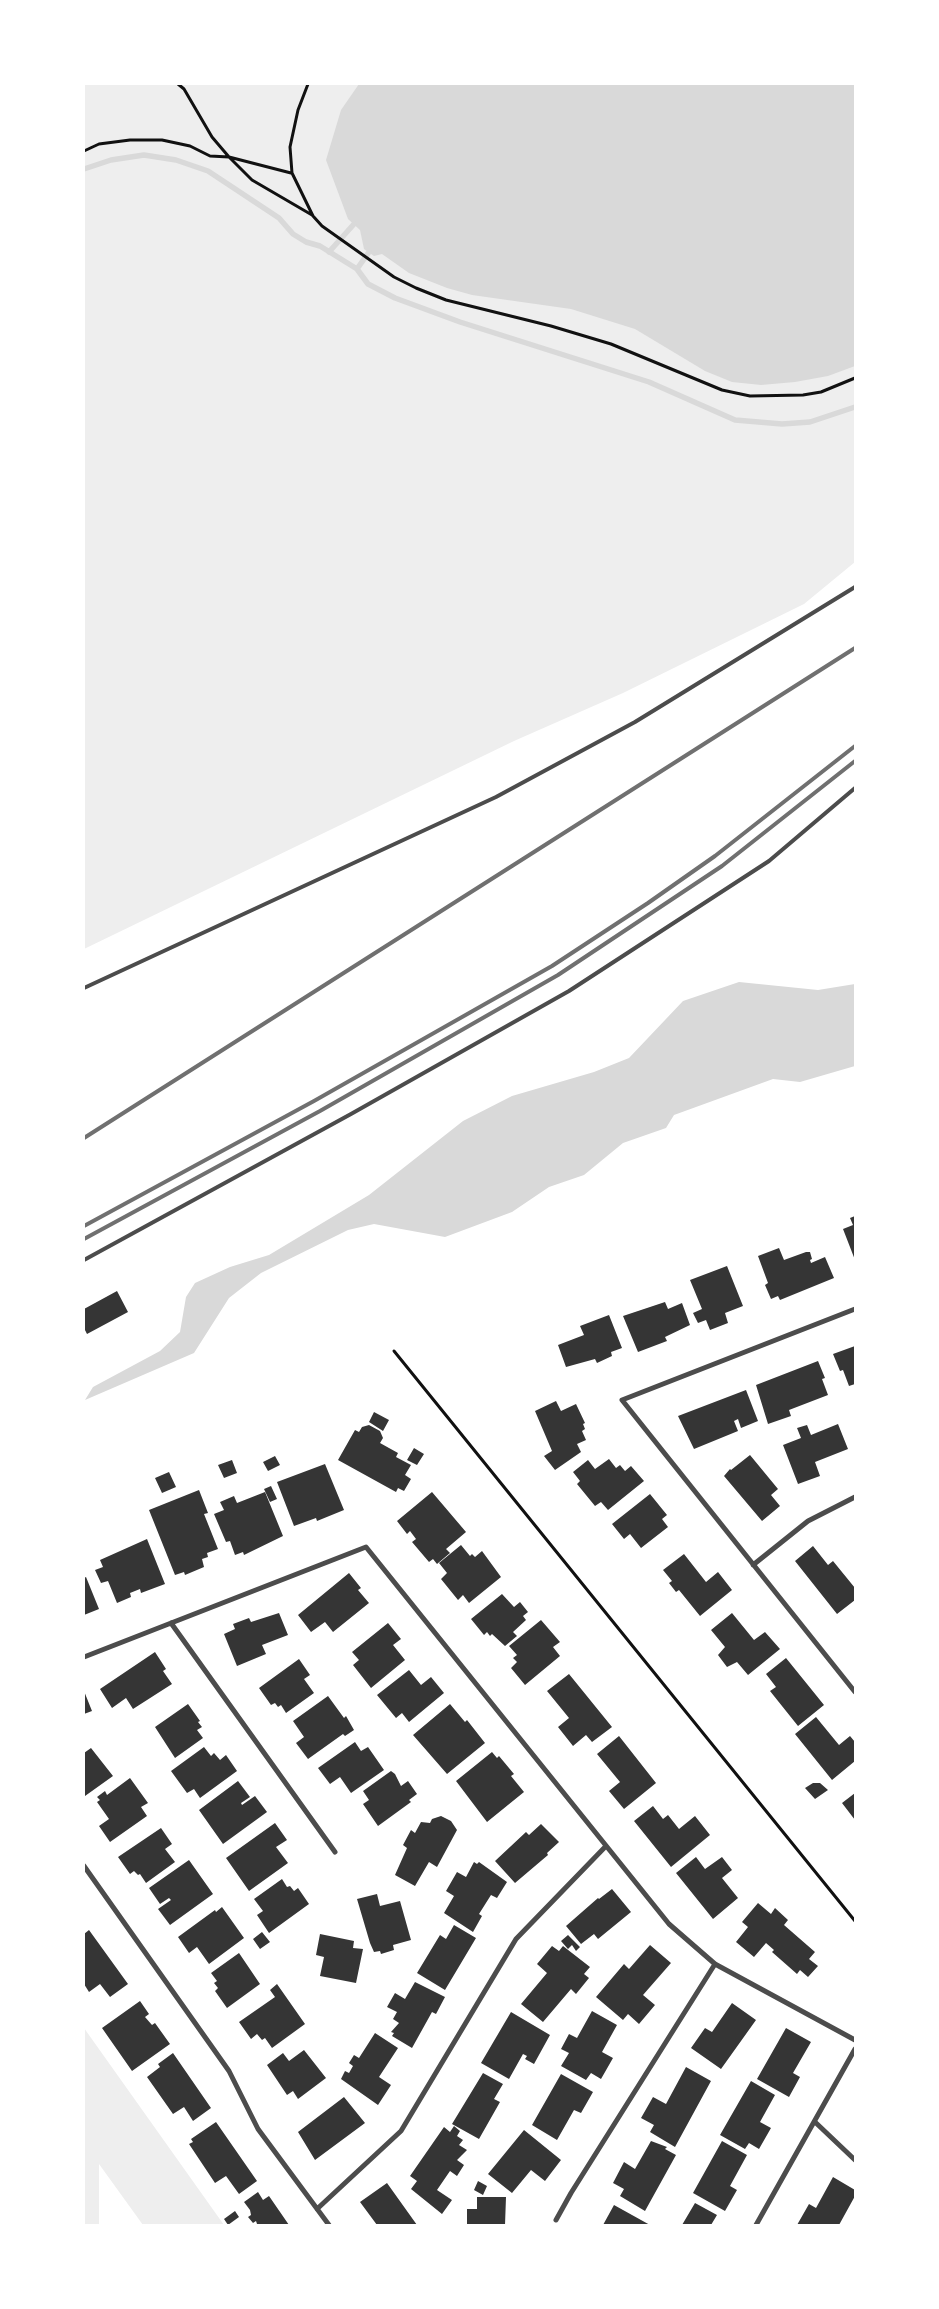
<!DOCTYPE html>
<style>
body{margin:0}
#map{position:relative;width:939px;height:2309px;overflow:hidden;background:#fff;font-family:Montserrat,sans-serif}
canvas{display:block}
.frame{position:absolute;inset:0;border:85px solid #fff;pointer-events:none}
</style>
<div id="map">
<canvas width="939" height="2309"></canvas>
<div class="frame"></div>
</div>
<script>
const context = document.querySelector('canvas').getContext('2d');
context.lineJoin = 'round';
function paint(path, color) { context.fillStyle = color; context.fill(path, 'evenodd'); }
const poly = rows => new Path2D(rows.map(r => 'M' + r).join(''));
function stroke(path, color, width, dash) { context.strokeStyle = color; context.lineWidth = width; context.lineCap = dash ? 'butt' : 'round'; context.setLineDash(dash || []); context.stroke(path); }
const green = poly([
 [84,84,855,84,855,562,804,604,623,693,514,741,84,949],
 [84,2028,224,2225,143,2225,99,2164,99,2225,84,2225]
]);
const water = poly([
 [359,84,855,84,855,366,828,376,795,382,761,385,732,382,705,371,635,329,571,309,472,295,447,288,409,273,382,254,374,256,364,249,360,230,348,219,326,160,341,110],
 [739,982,818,990,855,984,855,1066,800,1082,773,1079,674,1115,666,1128,623,1143,584,1175,549,1187,512,1212,445,1237,374,1224,348,1230,261,1273,229,1298,194,1353,85,1400,93,1387,160,1351,180,1332,186,1297,195,1283,230,1267,269,1255,369,1195,463,1121,512,1096,594,1072,629,1058,683,1001]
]);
const stream = poly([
 [84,169,111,160,144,155,176,160,208,171,279,218,293,234,306,242,320,246,357,269,368,284,395,298,460,322,649,382,735,420,782,424,810,422,855,407],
 [329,252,354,224],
 [357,269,369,252]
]);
const building = poly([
 [855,1216,855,1260,843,1229,853,1225,850,1218],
 [779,1248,784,1260,806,1252,810,1252,812,1259,810,1260,811,1263,825,1257,834,1278,780,1300,778,1296,771,1299,765,1285,768,1283,758,1256],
 [727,1266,743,1306,725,1313,728,1323,710,1330,706,1320,698,1323,693,1313,702,1309,690,1280],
 [117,1291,128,1312,87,1334,84,1328,84,1309],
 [665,1302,668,1309,682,1303,690,1325,665,1337,667,1341,638,1352,623,1316],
 [609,1315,622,1348,611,1352,612,1356,597,1363,595,1359,566,1367,558,1345,584,1335,580,1326],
 [855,1346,855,1384,849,1386,843,1370,840,1371,833,1354],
 [818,1361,825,1378,822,1379,828,1395,789,1410,791,1416,768,1424,756,1385],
 [746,1390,758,1421,741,1428,738,1419,734,1421,738,1431,694,1449,678,1416],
 [556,1401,561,1411,576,1404,585,1423,583,1424,585,1429,582,1431,586,1440,577,1444,581,1452,555,1470,544,1456,552,1451,535,1411],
 [374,1412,389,1420,383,1431,369,1422],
 [838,1424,848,1449,815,1462,820,1476,798,1484,783,1445,801,1438,797,1428,807,1425,811,1435],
 [369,1425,380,1431,383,1438,380,1443,398,1453,396,1457,411,1465,405,1475,411,1479,404,1491,398,1488,396,1492,338,1460,355,1430,359,1432,362,1427],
 [414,1448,424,1454,417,1465,407,1460],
 [750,1455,778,1489,771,1495,780,1506,762,1521,724,1476,730,1469,731,1470],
 [275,1456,280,1465,268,1471,263,1462],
 [609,1459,616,1468,620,1465,625,1471,631,1466,644,1481,608,1510,601,1502,595,1506,577,1484,580,1481,573,1472,588,1460,595,1469],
 [232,1460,237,1473,224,1478,218,1465],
 [325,1464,344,1510,317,1521,316,1518,294,1526,277,1482],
 [169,1472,176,1487,162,1493,155,1478],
 [271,1486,277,1499,270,1502,264,1489],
 [199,1490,208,1513,204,1514,218,1549,207,1553,208,1557,202,1559,204,1567,185,1575,184,1572,175,1575,149,1510],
 [265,1492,283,1536,244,1555,243,1552,235,1555,230,1541,226,1542,214,1514,224,1510,220,1502,234,1496,237,1503],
 [432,1492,466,1532,446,1549,450,1553,437,1564,433,1559,429,1562,412,1542,416,1539,410,1531,407,1534,397,1521],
 [650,1494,667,1515,662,1519,668,1527,641,1548,630,1534,624,1539,612,1524],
 [147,1539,165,1584,141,1593,140,1589,130,1593,131,1597,117,1603,108,1581,101,1583,95,1570,103,1567,100,1560],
 [461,1545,470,1556,472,1554,475,1557,482,1551,501,1577,469,1603,463,1595,458,1600,441,1579,447,1573,439,1563],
 [813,1546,828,1565,833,1561,855,1588,855,1600,837,1614,795,1561],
 [684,1554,706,1582,718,1572,732,1590,700,1616,679,1590,676,1592,669,1583,672,1581,663,1570],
 [349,1573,361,1588,358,1590,369,1603,333,1632,325,1622,311,1632,298,1615],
 [86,1577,99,1609,84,1615,84,1578],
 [502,1594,514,1607,520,1602,528,1612,523,1616,526,1620,513,1632,517,1636,505,1646,492,1634,490,1636,487,1632,484,1635,471,1619],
 [279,1613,288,1635,262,1645,266,1654,237,1666,224,1634,235,1629,233,1624,249,1618,251,1622],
 [732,1613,754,1640,765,1632,780,1649,748,1675,737,1662,727,1667,718,1655,725,1647,711,1630],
 [541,1620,560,1642,553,1647,560,1656,525,1685,511,1668,517,1662,513,1658,517,1655,509,1646],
 [388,1623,401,1639,393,1645,405,1660,371,1688,353,1665,359,1660,352,1652],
 [155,1652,166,1669,163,1671,172,1684,133,1709,126,1698,112,1708,100,1689],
 [786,1658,824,1705,798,1726,770,1691,776,1687,766,1674],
 [299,1659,310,1675,304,1679,314,1693,286,1713,281,1705,278,1707,275,1703,271,1705,259,1688],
 [409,1670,421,1685,431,1677,444,1693,409,1722,402,1713,396,1718,377,1695],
 [569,1674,612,1727,592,1742,586,1735,573,1746,558,1727,569,1718,547,1691],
 [84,1691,92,1711,84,1714],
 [328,1696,344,1718,346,1716,354,1730,345,1736,343,1734,308,1759,296,1743,304,1737,293,1721],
 [188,1704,200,1721,198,1722,202,1727,197,1730,203,1738,175,1758,155,1727],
 [450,1704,465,1722,467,1720,485,1743,447,1774,413,1735],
 [816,1717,839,1745,850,1736,855,1742,855,1761,832,1780,795,1734],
 [619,1736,656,1783,624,1809,609,1791,620,1782,597,1754],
 [355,1742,361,1751,368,1747,384,1770,351,1793,340,1777,330,1784,318,1768],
 [204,1747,211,1756,214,1753,220,1760,226,1755,237,1771,200,1798,194,1789,187,1793,171,1771],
 [91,1748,113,1776,85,1796,84,1753],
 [492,1752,497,1758,499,1756,514,1774,511,1776,524,1792,487,1822,456,1781],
 [391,1771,395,1774,401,1786,408,1781,417,1794,409,1800,411,1802,378,1826,363,1804,369,1800,363,1791],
 [130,1778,148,1803,141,1807,147,1816,110,1842,99,1826,109,1819,97,1802,100,1800,97,1797,105,1791,107,1795],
 [238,1781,250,1797,241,1803,242,1805,255,1796,267,1812,223,1844,199,1810],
 [813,1783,820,1783,828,1790,815,1799,805,1788],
 [855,1793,855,1820,842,1803],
 [653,1806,663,1819,668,1815,679,1829,695,1816,710,1835,671,1867,634,1821],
 [441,1816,451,1821,457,1830,437,1867,429,1862,415,1886,395,1875,407,1848,403,1845,411,1830,415,1833,421,1822,430,1823,432,1819],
 [275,1823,287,1840,276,1847,288,1863,249,1891,226,1858],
 [541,1824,559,1842,547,1853,548,1855,515,1883,495,1861,526,1832,529,1835],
 [161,1828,172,1844,165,1849,175,1862,146,1883,140,1874,138,1875,134,1871,130,1874,118,1857],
 [696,1857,705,1869,722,1857,732,1870,722,1878,738,1898,713,1919,676,1873],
 [189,1860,213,1894,170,1925,158,1909,171,1900,169,1898,160,1904,149,1888],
 [474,1862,477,1864,479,1862,507,1882,497,1898,491,1895,479,1914,482,1916,473,1932,444,1913,454,1896,446,1891,457,1872,466,1877],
 [282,1879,287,1887,290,1886,294,1891,298,1888,309,1904,269,1933,257,1915,263,1911,254,1899],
 [612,1889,631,1912,598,1939,594,1934,581,1944,566,1926,598,1898,599,1899],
 [377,1894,380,1906,400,1901,411,1940,393,1945,394,1950,381,1954,380,1951,374,1952,370,1943,357,1899],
 [758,1903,771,1914,775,1908,788,1920,784,1925,815,1952,809,1959,818,1966,808,1977,800,1970,797,1974,772,1952,774,1950,766,1943,754,1957,736,1942,748,1927,742,1922],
 [222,1907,244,1938,209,1964,197,1947,189,1953,178,1937,215,1910,216,1912],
 [454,1925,476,1938,445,1990,417,1973,440,1935,446,1939],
 [89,1930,128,1984,110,1997,100,1984,89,1992,84,1984,84,1934],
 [262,1932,270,1942,260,1949,253,1939],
 [320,1934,354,1941,353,1948,363,1949,356,1983,320,1976,324,1957,316,1955],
 [568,1935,580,1947,576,1951,572,1945,568,1949,561,1941],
 [650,1945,671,1963,643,1995,655,2005,639,2024,628,2014,623,2020,596,1997,624,1964,629,1969],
 [552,1946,559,1951,563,1946,590,1967,584,1974,589,1978,576,1994,571,1989,543,2022,521,2004,547,1973,537,1964],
 [239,1953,260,1984,227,2008,215,1991,218,1988,214,1983,217,1981,211,1973],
 [415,1982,445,1997,436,2014,432,2012,412,2048,392,2036,394,2033,391,2032,399,2023,393,2019,397,2012,387,2007,395,1993,405,1999],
 [277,1984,305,2024,272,2048,265,2038,262,2040,257,2034,251,2039,239,2022,275,1997,270,1990],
 [140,2001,149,2014,145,2017,152,2025,155,2023,170,2044,132,2071,102,2028],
 [732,2003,756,2020,721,2069,691,2048,705,2028,712,2032],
 [592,2011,617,2025,602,2052,613,2058,601,2079,591,2073,586,2080,561,2066,569,2053,561,2049,569,2034,577,2038],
 [511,2012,550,2035,534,2064,525,2059,527,2056,523,2054,509,2079,481,2063],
 [786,2028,811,2042,793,2073,800,2077,789,2097,757,2079],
 [375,2033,398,2048,379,2077,391,2085,378,2105,341,2079,345,2071,349,2073,353,2066,349,2063,354,2055,359,2058],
 [304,2050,326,2078,298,2099,293,2091,287,2095,267,2065,283,2053,289,2061],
 [173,2053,211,2108,193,2121,184,2107,173,2114,147,2077,160,2067,158,2064],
 [686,2067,711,2081,675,2147,650,2132,654,2125,641,2118,653,2097,666,2104],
 [483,2073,503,2084,494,2099,500,2102,479,2139,452,2124],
 [561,2074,593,2092,581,2113,574,2110,557,2140,532,2125],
 [751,2081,775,2095,760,2122,771,2128,759,2149,749,2143,745,2149,720,2135],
 [344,2097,365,2123,315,2160,298,2132],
 [216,2122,257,2181,239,2194,226,2176,215,2183,189,2144,193,2142,191,2139],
 [454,2126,460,2131,457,2136,463,2140,459,2145,467,2150,457,2160,464,2165,457,2176,450,2171,437,2190,452,2200,442,2214,411,2189,417,2181,410,2176,444,2127,450,2132],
 [524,2130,561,2160,545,2181,531,2170,512,2193,488,2174],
 [651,2141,667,2147,665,2149,676,2155,645,2211,620,2196,624,2189,613,2183,624,2162,635,2169],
 [722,2141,747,2155,730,2186,737,2190,725,2211,693,2193],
 [833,2177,855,2190,855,2196,839,2225,797,2225,809,2204,816,2208],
 [478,2181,487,2186,483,2195,474,2190],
 [387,2183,417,2225,377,2225,360,2202],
 [258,2192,263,2200,269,2196,289,2225,255,2225,257,2224,256,2221,253,2223,248,2217,251,2215,250,2210,244,2202],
 [477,2197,506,2197,505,2225,467,2225,467,2209,477,2209],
 [695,2203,717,2215,711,2225,682,2225],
 [614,2205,650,2225,603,2225],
 [235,2211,239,2217,228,2225,224,2219]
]);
const path = poly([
 [178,84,184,89,212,137,229,157,291,173],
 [308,84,298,110,290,147,292,173,313,216,322,226,394,277,416,288,446,300,551,326,611,344,722,390,750,396,803,395,821,392,855,378],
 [84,151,99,144,130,140,162,140,190,146,210,156,229,157,252,180,312,215],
 [394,1351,855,1921]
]);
const service = poly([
 [84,988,496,797,635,722,855,587],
 [84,1260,351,1114,569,991,769,861,855,788]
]);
const minor = poly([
 [855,1309,622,1400,855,1692],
 [753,1565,808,1521,855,1497],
 [171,1623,335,1852],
 [84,1657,366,1547,669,1924,715,1964,855,2040],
 [84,1866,229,2071,258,2129,329,2225],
 [815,2122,855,2160],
 [317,2209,401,2131,516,1939,606,1846],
 [556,2220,571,2193,715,1964],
 [756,2225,855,2049]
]);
const rail = poly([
 [84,1138,855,648],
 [84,1226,314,1101,552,966,648,903,715,856,855,746],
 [84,1239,320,1111,558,975,722,866,855,761]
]);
paint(green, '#eee');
paint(water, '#d9d9d9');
stroke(stream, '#d9d9d9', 5.5);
paint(building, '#353535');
stroke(path, '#111', 3);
stroke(service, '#4c4c4c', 4);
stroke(minor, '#4c4c4c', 5);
stroke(rail, '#707070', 4);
</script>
